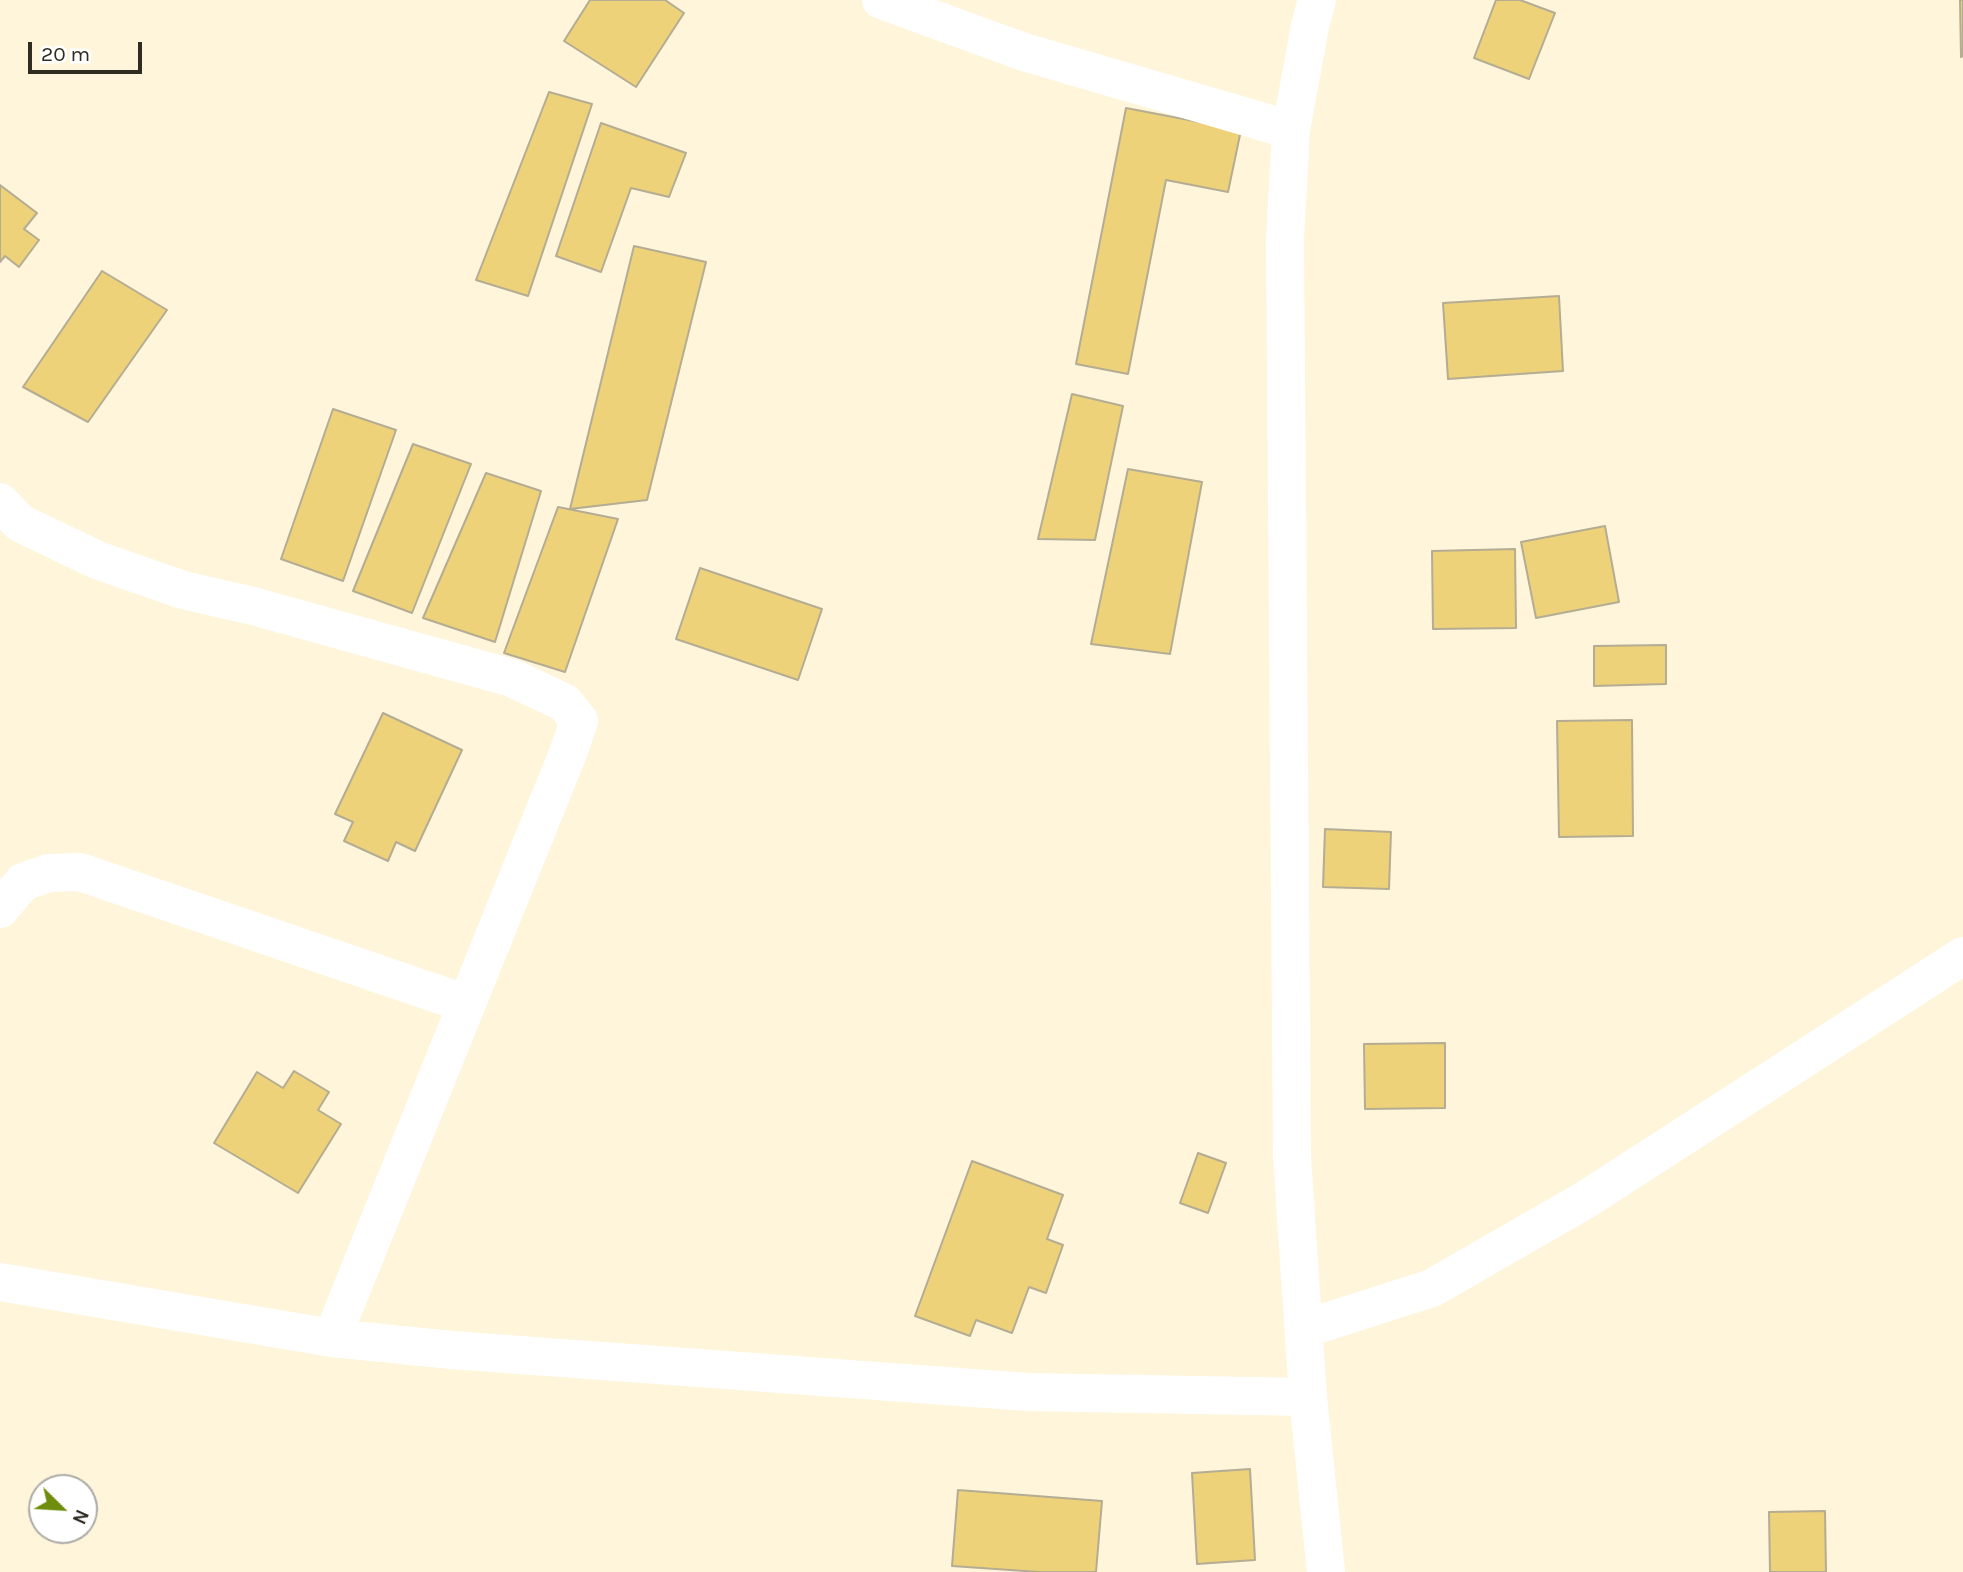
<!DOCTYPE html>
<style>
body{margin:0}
#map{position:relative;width:1963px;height:1572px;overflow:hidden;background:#fef5db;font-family:Karla,sans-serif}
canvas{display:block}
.north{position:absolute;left:28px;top:1474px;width:70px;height:70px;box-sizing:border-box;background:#fff;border:2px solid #acaba7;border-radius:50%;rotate:114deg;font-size:19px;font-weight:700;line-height:28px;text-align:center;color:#2f2c22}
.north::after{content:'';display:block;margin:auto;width:24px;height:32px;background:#6f8d0d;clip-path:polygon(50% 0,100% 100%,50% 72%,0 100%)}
.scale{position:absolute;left:28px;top:42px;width:114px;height:32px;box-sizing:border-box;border:4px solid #2f2c22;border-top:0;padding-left:9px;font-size:21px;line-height:24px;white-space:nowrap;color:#2f2c22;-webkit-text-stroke:5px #fff;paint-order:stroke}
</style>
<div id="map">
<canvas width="1963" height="1572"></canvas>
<div class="north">N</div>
<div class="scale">20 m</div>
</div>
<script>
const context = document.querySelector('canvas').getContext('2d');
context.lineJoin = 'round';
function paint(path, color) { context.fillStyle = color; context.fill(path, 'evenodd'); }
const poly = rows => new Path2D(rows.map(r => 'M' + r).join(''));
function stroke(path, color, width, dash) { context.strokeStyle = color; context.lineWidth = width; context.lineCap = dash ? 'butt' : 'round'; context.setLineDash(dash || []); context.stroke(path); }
const building = poly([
 [590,0,665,0,684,13,636,87,564,41,590,0],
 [1496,0,1520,0,1555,13,1529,79,1474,58,1496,0],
 [1960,0,1963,0,1963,56,1961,57,1960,0],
 [549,92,592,104,528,296,476,280,549,92],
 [1126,108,1241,130,1228,192,1166,180,1128,374,1076,364,1126,108],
 [601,123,686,153,669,197,631,188,601,272,556,256,601,123],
 [0,185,37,213,24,229,39,240,19,267,5,256,0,262,0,185],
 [634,246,706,262,647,500,570,509,634,246],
 [102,271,167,310,88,422,23,387,102,271],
 [1559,296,1563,371,1448,379,1443,303,1559,296],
 [1072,394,1123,406,1095,540,1038,539,1072,394],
 [333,409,396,430,343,581,281,559,333,409],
 [413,444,471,464,412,613,353,591,413,444],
 [1128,469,1202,482,1170,654,1091,644,1128,469],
 [486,473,541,491,495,642,423,618,486,473],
 [558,507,618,519,565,672,504,653,558,507],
 [1605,526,1619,602,1536,618,1521,542,1605,526],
 [1515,549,1516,628,1433,629,1432,551,1515,549],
 [700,568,822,609,798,680,676,639,700,568],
 [1666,645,1666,684,1594,686,1594,646,1666,645],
 [383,713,462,750,415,851,396,842,388,861,344,841,353,822,335,814,383,713],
 [1632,720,1633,836,1559,837,1557,721,1632,720],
 [1325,829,1391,832,1389,889,1323,887,1325,829],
 [1445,1043,1445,1108,1365,1109,1364,1044,1445,1043],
 [294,1071,329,1092,318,1110,341,1124,298,1193,214,1143,257,1072,283,1088,294,1071],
 [1198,1153,1226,1163,1208,1213,1180,1203,1198,1153],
 [972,1161,1063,1195,1047,1239,1063,1245,1046,1293,1029,1287,1012,1333,976,1320,970,1336,915,1316,972,1161],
 [1250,1469,1255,1560,1197,1564,1192,1473,1250,1469],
 [958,1490,1102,1501,1096,1572,1039,1572,952,1566,958,1490],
 [1825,1511,1826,1572,1770,1572,1769,1512,1825,1511]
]);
const minor = poly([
 [881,0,1024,52,1291,130],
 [1317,0,1310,26,1291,130,1285,240,1292,1157,1308,1397,1326,1572],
 [0,502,20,523,97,560,183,590,253,606,512,678,565,703,579,721,568,753,332,1338],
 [0,909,23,882,49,873,80,872,467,1004],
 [0,1282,332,1338,452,1350,1028,1392,1308,1397],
 [1304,1329,1432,1288,1585,1200,1963,956]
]);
paint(building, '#eed279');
stroke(building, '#b4ac93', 2);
stroke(minor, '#fff', 38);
</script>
